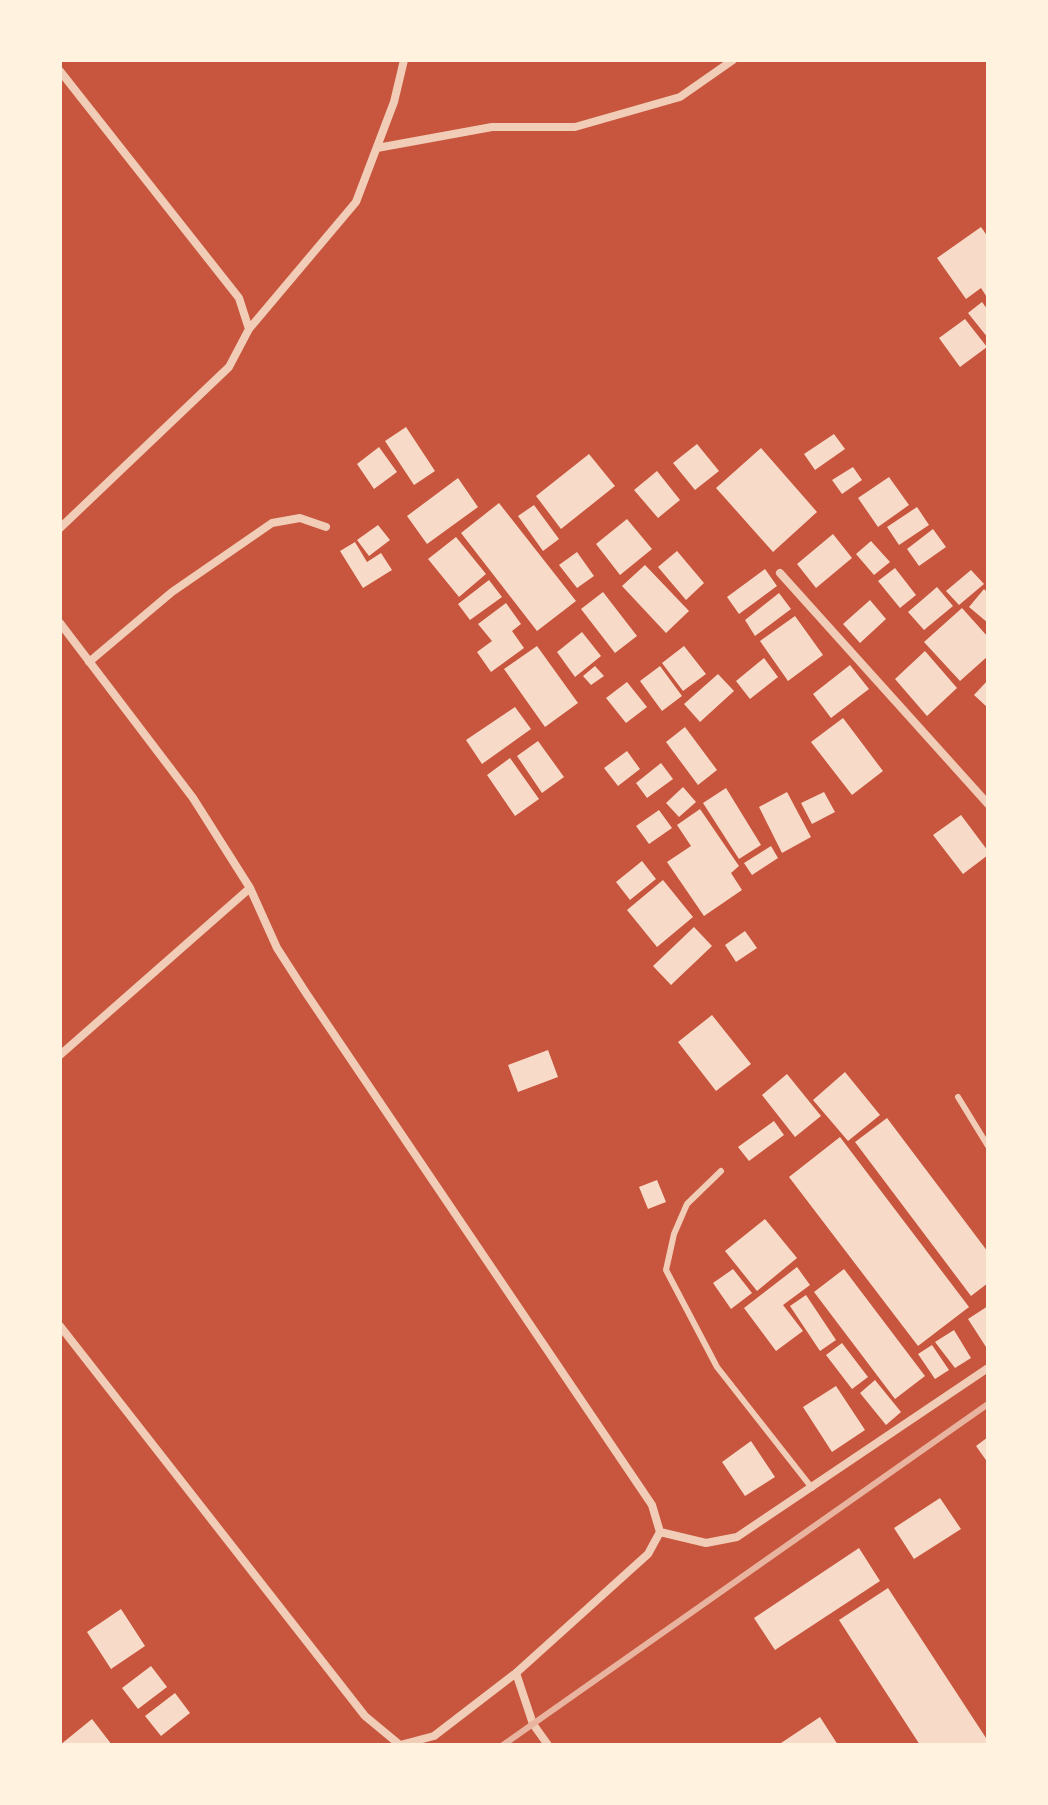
<!DOCTYPE html>
<style>
body{margin:0}
#map{position:relative;width:1048px;height:1805px;overflow:hidden;background:#c8553d;font-family:"DejaVu Sans",sans-serif}
canvas{display:block}
.frame{position:absolute;inset:0;border:62px solid #fff3e0;pointer-events:none}
</style>
<div id="map">
<canvas width="1048" height="1805"></canvas>
<div class="frame"></div>
</div>
<script>
const context = document.querySelector('canvas').getContext('2d');
context.lineJoin = 'round';
function paint(path, color) { context.fillStyle = color; context.fill(path, 'evenodd'); }
const poly = rows => new Path2D(rows.map(r => 'M' + r).join(''));
function stroke(path, color, width, dash) { context.strokeStyle = color; context.lineWidth = width; context.lineCap = dash ? 'butt' : 'round'; context.setLineDash(dash || []); context.stroke(path); }
const building = poly([
 [981,227,988,237,988,299,981,288,966,299,937,258],
 [982,302,988,310,988,338,968,313],
 [965,319,987,347,960,367,939,338],
 [406,427,435,471,414,485,385,441],
 [834,434,845,449,815,470,804,454],
 [697,444,719,471,695,490,673,463],
 [379,447,397,472,374,489,357,464],
 [761,448,817,512,773,552,716,488],
 [589,454,615,486,561,529,536,496],
 [853,467,862,480,842,494,832,480],
 [657,471,680,500,658,518,634,490],
 [889,477,909,505,878,527,858,498],
 [458,478,478,507,427,544,407,516],
 [499,503,576,601,537,631,461,533],
 [534,505,559,539,543,551,518,516],
 [917,507,929,525,899,545,887,527],
 [627,519,652,549,620,575,596,544],
 [378,525,390,540,369,556,357,540],
 [933,529,946,547,919,566,907,549],
 [833,534,852,558,816,588,797,564],
 [456,537,486,574,459,597,428,559],
 [871,541,890,562,874,575,856,554],
 [355,542,367,562,381,553,392,570,363,588,340,551],
 [677,551,704,583,686,600,658,567],
 [577,552,594,576,577,588,559,565],
 [645,565,689,611,666,633,622,586],
 [895,568,916,595,900,608,878,581],
 [765,569,777,586,739,614,727,597],
 [971,570,984,584,959,605,946,591],
 [489,580,502,597,470,620,458,604],
 [937,587,953,606,924,630,908,612],
 [984,589,988,593,988,623,969,607],
 [603,592,637,636,615,653,581,609],
 [779,593,791,609,755,636,745,620],
 [870,600,886,619,860,643,843,624],
 [506,603,521,624,512,631,524,648,491,672,477,652,492,641,478,624],
 [962,608,988,637,988,656,960,681,924,642],
 [795,616,823,655,788,681,760,641],
 [582,632,601,656,575,677,557,652],
 [537,646,578,703,545,727,504,669],
 [684,646,706,674,683,691,662,663],
 [925,651,957,688,927,716,895,679],
 [764,658,778,677,750,699,736,681],
 [850,665,869,689,831,718,813,694],
 [595,666,604,676,591,685,583,676],
 [660,666,682,696,662,711,640,681],
 [718,674,734,691,700,722,684,704],
 [988,680,988,708,974,695],
 [627,682,647,707,626,723,606,698],
 [515,707,531,729,482,764,466,740],
 [843,718,883,771,852,795,811,742],
 [685,727,717,770,698,785,666,742],
 [538,741,564,777,542,793,517,756],
 [627,751,640,769,618,786,604,768],
 [510,758,539,799,515,816,487,775],
 [661,763,673,779,647,798,636,783],
 [683,787,696,802,679,817,666,803],
 [726,788,761,845,739,859,703,803],
 [787,792,811,837,782,853,759,807],
 [824,792,835,812,812,824,801,803],
 [700,809,739,866,731,873,742,890,704,916,667,862,691,846,677,825],
 [659,810,672,828,649,844,636,826],
 [961,815,988,851,988,855,963,874,933,835],
 [771,846,778,858,752,875,744,863],
 [642,861,656,879,630,900,616,882],
 [663,880,693,917,657,947,627,910],
 [694,927,712,946,671,985,653,966],
 [745,931,757,948,736,962,725,945],
 [712,1015,751,1064,716,1091,678,1042],
 [548,1050,558,1077,518,1092,508,1065],
 [845,1072,880,1115,848,1141,813,1100],
 [787,1074,821,1116,795,1137,762,1095],
 [887,1118,988,1252,988,1283,971,1296,855,1142],
 [774,1121,784,1135,749,1161,738,1147],
 [840,1137,969,1307,918,1346,789,1177],
 [657,1180,666,1202,648,1209,639,1187],
 [765,1219,797,1258,757,1291,725,1251],
 [797,1267,810,1285,783,1305,803,1331,776,1351,744,1308],
 [733,1269,752,1293,731,1309,713,1283],
 [844,1269,925,1376,895,1399,814,1292],
 [806,1295,836,1340,820,1351,790,1306],
 [988,1306,988,1345,986,1347,968,1319],
 [954,1330,971,1358,955,1368,935,1342],
 [842,1343,868,1377,852,1389,826,1355],
 [932,1345,949,1370,935,1379,918,1354],
 [875,1380,901,1412,886,1425,860,1393],
 [836,1386,865,1430,832,1452,803,1407],
 [988,1437,988,1463,976,1446],
 [751,1441,775,1477,745,1496,722,1462],
 [940,1498,961,1529,914,1559,894,1528],
 [859,1548,880,1581,775,1650,754,1618],
 [888,1588,988,1741,988,1745,920,1745,839,1620],
 [121,1609,145,1646,111,1669,87,1632],
 [151,1666,167,1687,138,1709,122,1688],
 [175,1693,190,1713,161,1736,145,1716],
 [820,1717,838,1745,778,1745],
 [92,1719,112,1745,60,1745]
]);
const service = poly([
 [958,1097,988,1146],
 [721,1171,687,1204,674,1234,666,1270,717,1367,812,1488]
]);
const minor = poly([
 [60,71,239,298,249,329,229,367,60,528],
 [377,148,492,127,575,127,680,97,733,60],
 [249,329,356,202,394,102,404,60],
 [780,573,988,804],
 [60,623,193,798,250,888,277,948,306,993,652,1505,660,1532,648,1554,516,1673,434,1736,400,1745,365,1716,60,1326],
 [89,662,172,592,272,523,300,518,326,527],
 [60,1055,250,888],
 [660,1532,706,1543,737,1537,988,1368],
 [516,1673,533,1724,548,1745]
]);
const rail = poly([
 [503,1745,988,1404]
]);
paint(building, '#f7dbc8');
stroke(service, '#f1ccb7', 6);
stroke(minor, '#f1ccb7', 8);
stroke(rail, '#e9b49f', 6);
</script>
